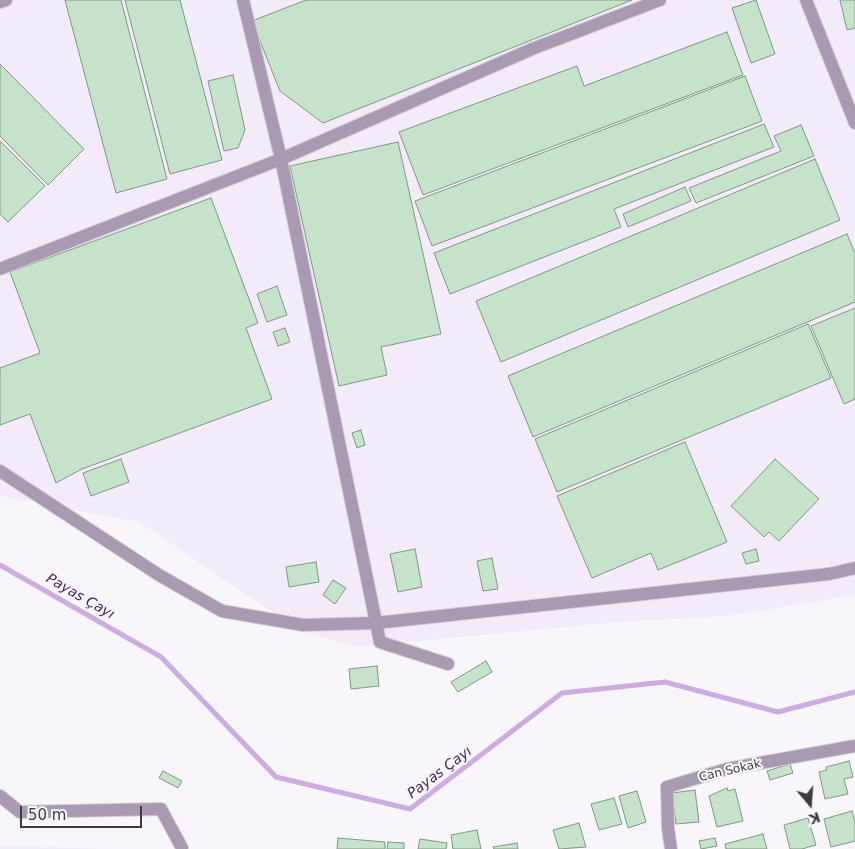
<!DOCTYPE html>
<meta charset="utf-8">
<style>
body{margin:0}
#map{position:relative;width:855px;height:849px;overflow:hidden;background:#f8f5fb;font-family:"DejaVu Sans",sans-serif}
canvas{display:block}
.north{position:absolute;left:785px;top:779px;width:50px;height:50px;-webkit-text-stroke:4px #f8f5fb;paint-order:stroke;rotate:162deg;font-size:14px;font-weight:700;line-height:20px;text-align:center;color:#403944}
.north::after{content:'';display:block;margin:auto;width:18px;height:22px;background:#403944;clip-path:polygon(50% 0,100% 100%,50% 72%,0 100%)}
.scale{position:absolute;left:20px;top:806px;width:122px;height:22px;box-sizing:border-box;border:2px solid #403944;border-top:0;padding-left:6px;font-size:15px;line-height:18px;white-space:nowrap;color:#403944;-webkit-text-stroke:4px #f8f5fb;paint-order:stroke}
</style>
<div id="map">
<canvas width="855" height="849"></canvas>
<div class="north">K</div>
<div class="scale">50 m</div>
</div>
<script>
const context = document.querySelector('canvas').getContext('2d');
context.lineJoin = 'round';
function paint(path, color) { context.fillStyle = color; context.fill(path, 'evenodd'); }
const poly = rows => new Path2D(rows.map(r => 'M' + r).join(''));
function stroke(path, color, width, dash) { context.strokeStyle = color; context.lineWidth = width; context.lineCap = dash ? 'butt' : 'round'; context.setLineDash(dash || []); context.stroke(path); }
function drawText(font, color, halo, rows, align = 'center') {
  context.font = font + ' "DejaVu Sans",sans-serif'; context.lineWidth = 4; context.setLineDash([]); context.textBaseline = 'middle'; context.strokeStyle = halo; context.fillStyle = color; for (const [text, x, y, turn = 0] of rows) {
    context.save(); context.translate(x, y); context.rotate((+turn || 0) * Math.PI / 180); context.textAlign = isNaN(turn) ? turn : align; if (halo) context.strokeText(text, 0, 0); context.fillText(text, 0, 0); context.restore();
  }
}
const built = poly([
 [0,0,855,0,855,595,735,615,619,622,356,647,301,631,139,522,0,496],
 [0,846,116,849,0,849]
]);
const stream = poly([
 [0,565,161,657,276,777,410,809,562,693,665,682,778,712,855,692]
]);
const building = poly([
 [65,0,121,0,167,179,116,193,65,0],
 [125,0,180,0,222,160,170,174,125,0],
 [306,0,632,0,323,123,280,91,252,21,306,0],
 [756,0,775,54,751,63,732,8,756,0],
 [840,0,855,0,855,28,847,30,840,0],
 [727,32,743,75,423,195,399,132,577,66,584,86,727,32],
 [0,64,84,149,48,185,0,136,0,64],
 [233,75,245,130,238,148,224,151,208,81,233,75],
 [745,76,762,121,432,246,415,201,745,76],
 [764,124,774,147,614,209,621,227,450,294,434,253,764,124],
 [801,125,814,156,696,203,689,188,781,151,774,136,801,125],
 [0,141,45,186,8,222,0,214,0,141],
 [398,142,441,334,381,347,387,375,339,386,290,166,398,142],
 [815,159,840,220,501,362,476,301,815,159],
 [685,187,691,201,628,227,623,214,685,187],
 [211,198,258,323,246,328,272,399,82,469,56,483,30,414,0,425,0,368,40,353,10,272,211,198],
 [847,234,855,253,855,302,533,437,508,376,847,234],
 [277,286,287,315,267,322,257,294,277,286],
 [855,308,855,399,844,404,811,326,855,308],
 [808,324,831,378,557,492,535,439,808,324],
 [285,328,290,342,278,346,273,332,285,328],
 [361,430,365,445,357,448,352,433,361,430],
 [685,442,727,542,658,570,651,553,592,578,557,496,685,442],
 [121,459,129,482,91,496,83,473,121,459],
 [775,459,819,499,779,541,769,532,764,537,731,506,775,459],
 [415,549,422,587,398,592,390,554,415,549],
 [756,549,759,561,746,564,742,553,756,549],
 [492,558,498,589,483,591,477,561,492,558],
 [316,562,319,582,289,587,286,567,316,562],
 [333,580,346,588,335,604,323,595,333,580],
 [486,661,492,672,458,692,451,682,486,661],
 [377,666,379,686,351,689,349,669,377,666],
 [849,761,853,777,844,779,848,794,825,799,819,772,827,770,826,767,849,761],
 [790,764,793,773,770,780,767,771,790,764],
 [163,771,182,781,178,788,159,778,163,771],
 [727,788,728,791,735,789,743,821,717,827,709,796,727,788],
 [695,790,699,822,676,824,672,793,695,790],
 [637,791,646,822,628,828,619,796,637,791],
 [614,798,622,824,599,830,591,804,614,798],
 [852,811,855,822,855,841,831,847,824,819,852,811],
 [808,818,816,845,802,849,790,849,784,825,808,818],
 [579,823,586,847,559,849,553,830,579,823],
 [477,830,481,849,453,849,451,835,477,830],
 [763,834,767,849,726,849,725,844,763,834],
 [338,838,385,842,385,849,337,849,338,838],
 [715,838,717,846,701,849,699,841,715,838],
 [420,839,447,843,446,849,418,849,420,839],
 [388,842,404,843,404,849,387,849,388,842],
 [517,843,518,849,494,849,493,847,517,843]
]);
const minor = poly([
 [243,0,281,159,380,642,448,664],
 [806,0,855,123],
 [0,2,6,0],
 [0,269,281,159,532,49,660,0],
 [0,471,159,575,222,611,303,625,376,623,829,574,855,568],
 [0,796,20,812,161,809,182,848],
 [671,849,668,828,667,787,727,769,855,746]
]);
const streetNames = [
 ["Can Sokak",730,771,-13]
];
const waterNames = [
 ["Payas Çayı",80,597,30],
 ["Payas Çayı",440,773,-37]
];
paint(built, '#f4ebfa');
stroke(stream, '#ccace1', 5);
paint(building, '#c6e2ca');
stroke(building, '#7f9983', 1);
stroke(minor, '#d3cfd6', 14);
stroke(minor, '#a89ab1', 12);
drawText('12px', '#403944', '#f8f5fb', streetNames);
drawText('italic 14px', '#4b2362', '#f8f5fb', waterNames);
</script>
